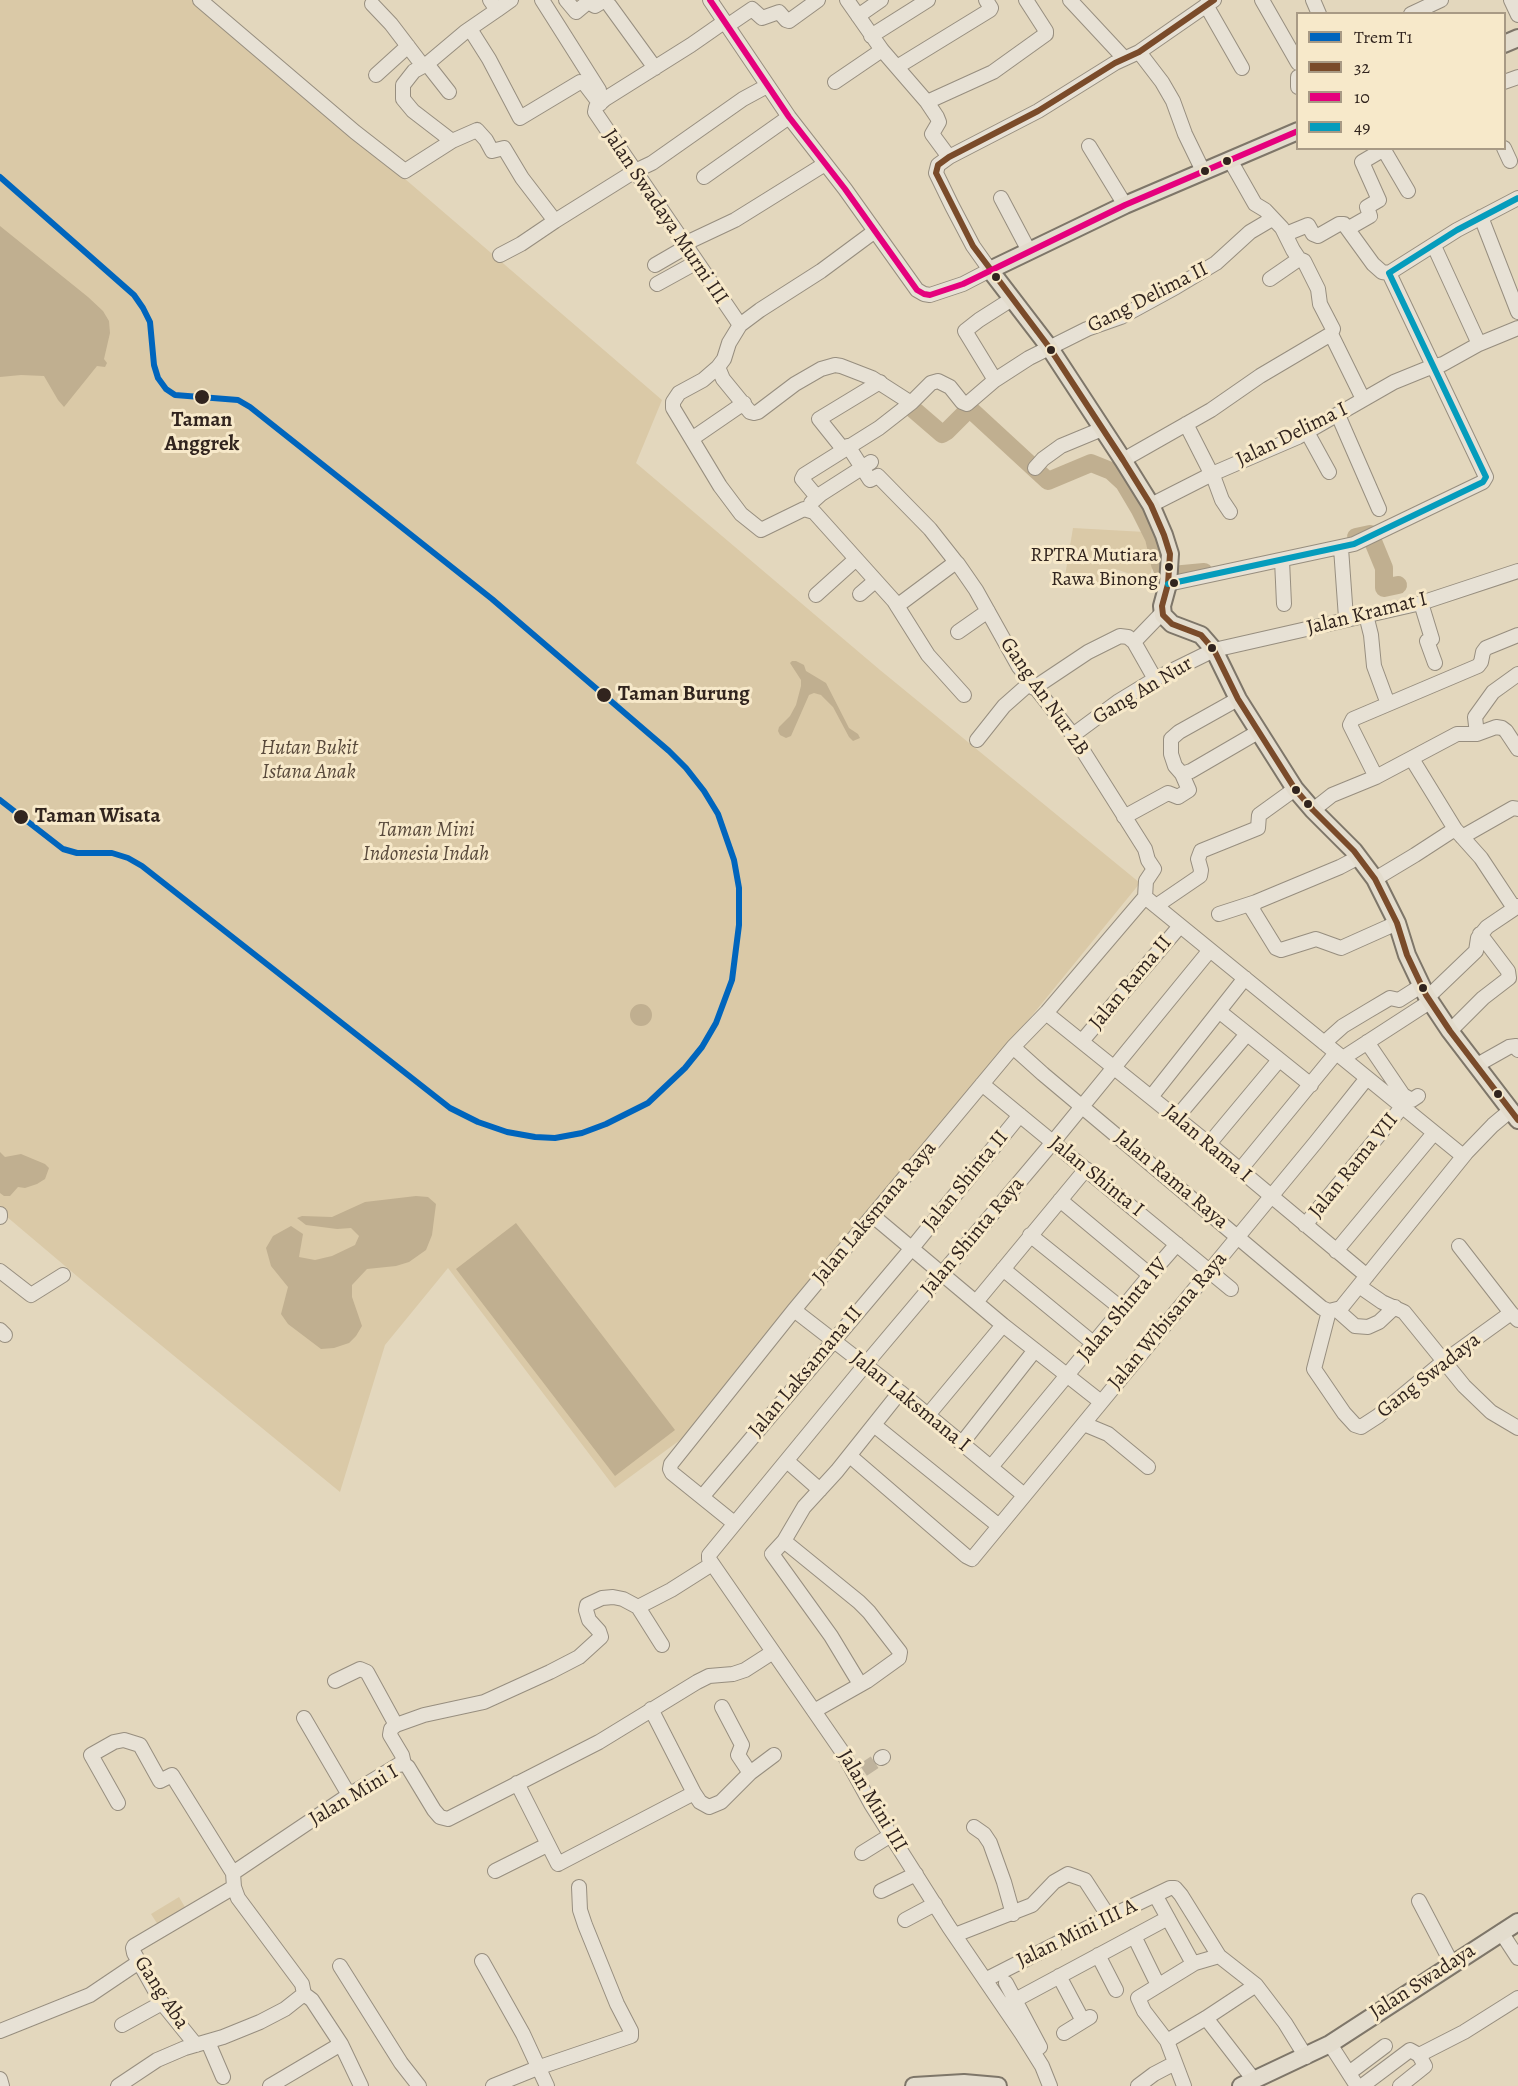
<!DOCTYPE html>
<style>
body{margin:0}
#map{position:relative;width:1518px;height:2086px;overflow:hidden;background:#e3d7bd;font-family:Alegreya,serif}
canvas{display:block}
.legend{position:absolute;left:1296px;top:12px;width:210px;height:138px;box-sizing:border-box;background:#f7e9ca;border:2px solid #a89a85;margin:0;padding:8px 10px;list-style:none;font-size:18px;color:#31241e}
.legend li{display:flex;align-items:center;gap:12px;height:30px}
.legend b{width:30px;border:2px solid #a89a85}
</style>
<div id="map">
<canvas width="1518" height="2086"></canvas>
<ul class="legend">
<li><b style="height:8px;background:#0065bd"></b>Trem T1</li>
<li><b style="height:8px;background:#7a4b2a"></b>32</li>
<li><b style="height:8px;background:#e5007d"></b>10</li>
<li><b style="height:8px;background:#059cbc"></b>49</li>
</ul>
</div>
<script>
const context = document.querySelector('canvas').getContext('2d');
context.lineJoin = 'round';
function paint(path, color) { context.fillStyle = color; context.fill(path, 'evenodd'); }
const poly = rows => new Path2D(rows.map(r => 'M' + r).join(''));
function stroke(path, color, width, dash) { context.strokeStyle = color; context.lineWidth = width; context.lineCap = dash ? 'butt' : 'round'; context.setLineDash(dash || []); context.stroke(path); }
function drawText(font, color, halo, rows, align = 'center') {
  context.font = font + ' Alegreya,serif'; context.lineWidth = 6; context.setLineDash([]); context.textBaseline = 'middle'; context.strokeStyle = halo; context.fillStyle = color; for (const [text, x, y, turn = 0] of rows) {
    context.save(); context.translate(x, y); context.rotate((+turn || 0) * Math.PI / 180); context.textAlign = isNaN(turn) ? turn : align; if (halo) context.strokeText(text, 0, 0); context.fillText(text, 0, 0); context.restore();
  }
}
const green = poly([
 [0,0,197,0,662,400,636,463,880,670,1140,883,695,1429,615,1488,448,1268,385,1345,340,1492,84,1282,0,1211],
 [1073,528,1145,532,1151,548,1152,568,1149,580,1115,569,1109,585,1065,576],
 [179,1897,189,1914,162,1931,151,1914]
]);
const water = poly([
 [0,226,88,297,103,311,109,321,110,333,104,359,107,363,105,367,97,366,64,407,58,400,44,376,21,375,0,377],
 [792,661,796,661,804,665,806,671,826,683,849,728,858,734,860,738,853,741,849,737,833,707,821,695,814,693,809,695,791,736,786,738,780,735,778,731,779,727,790,716,796,705,801,686,801,680,790,663],
 '630 1015a11 11 0 1 1 22 0a11 11 0 1 1-22 0Z',
 [0,1152,5,1157,21,1154,45,1164,49,1168,45,1179,37,1184,25,1188,18,1187,10,1196,4,1196,0,1193],
 [416,1196,428,1197,436,1204,432,1235,426,1250,409,1262,396,1266,367,1269,352,1285,352,1297,362,1326,356,1336,349,1343,334,1348,321,1349,288,1324,281,1314,288,1287,271,1266,266,1248,273,1236,291,1226,303,1234,299,1257,315,1260,332,1256,355,1245,359,1236,351,1228,337,1229,306,1225,297,1218,302,1216,332,1217,365,1202],
 [516,1223,675,1430,615,1476,456,1269]
]);
const river = poly([
 [913,409,942,434,947,431,968,410,971,410,1048,481,1091,463,1111,471,1124,483,1140,510,1154,538,1160,564,1163,571,1172,575,1204,572],
 [1356,537,1370,534,1384,568,1384,588,1398,585]
]);
const minorTunnel = poly([
 [863,1770,881,1758]
]);
const minor = poly([
 [200,0,355,132,405,171,452,141,477,130,486,140,492,151,504,148,522,178,555,221,635,171,652,163,743,99,767,86],
 [490,0,497,10,511,0],
 [542,0,599,90],
 [566,0,576,12,588,2,595,6,605,0],
 [710,0,789,117,845,189,917,290,924,294,930,295,963,284,990,270,973,246,952,206,936,173,938,165,949,157,1038,111,1115,63,1139,52,1214,0],
 [847,0,882,50,927,102,937,117,939,122,932,134,949,157],
 [1070,0,1124,58],
 [1262,0,1298,63],
 [1313,0,1319,14],
 [1511,0,1518,15],
 [372,4,391,24,423,66],
 [1206,5,1242,68],
 [610,6,655,68],
 [1411,14,1441,0],
 [858,16,881,0],
 [724,22,691,45,605,99,596,107,595,112,740,325],
 [727,26,752,9,762,18,779,12,786,20,789,21,818,0],
 [470,29,489,59,520,118,580,82,584,83,600,104],
 [871,36,928,0],
 [1139,52,1162,82,1173,101,1185,134,1203,171],
 [427,64,449,92],
 [897,67,990,10,991,8,986,0],
 [376,75,408,46],
 [1298,77,1298,87],
 [835,82,882,50],
 [1504,82,1518,77],
 [927,102,993,72,1046,34,1046,31,1026,0],
 [452,141,413,111,403,99,403,85,414,71,427,64,465,32,497,10],
 [1089,146,1125,205],
 [1504,148,1510,161],
 [1379,152,1384,150,1408,191],
 [1230,160,1255,204,1265,210,1282,228,1293,250,1299,259,1304,261,1318,289,1320,304,1333,329,1331,334,1363,399],
 [704,177,789,117],
 [1001,198,1029,251],
 [1481,217,1518,312],
 [1349,228,1370,216,1367,207,1379,200,1362,162,1379,152,1377,148],
 [875,231,821,271,760,310,740,325,729,343,724,359,718,367,703,380,679,393,673,402,673,408,720,486,741,514,761,530,804,509,814,512,894,601,928,655,964,695],
 [1286,234,1308,225,1313,234,1318,236,1339,224,1344,224,1373,264,1382,272,1389,273],
 [684,244,735,220,825,164],
 [1434,246,1479,344],
 [500,255,521,244,555,221],
 [655,265,686,247],
 [1270,279,1299,259],
 [657,284,697,262],
 [718,367,723,379,750,412,754,413,758,412,795,384,821,369,835,365,841,366,872,378,911,403,931,383,938,381,950,387,962,402,967,404,995,380,1029,358,1087,329,1121,317,1176,287,1216,263,1250,232,1272,219],
 [995,380,965,331,979,320,1012,299],
 [1338,415,1379,509],
 [1186,424,1215,481,1222,500,1230,512],
 [1307,432,1329,472],
 [693,438,744,403],
 [848,446,870,480,878,476,930,529,956,562],
 [843,449,819,419,880,382],
 [1123,460,1211,410,1260,376,1331,334],
 [1035,468,1043,459,1061,446,1102,429],
 [817,497,802,479,804,475,879,428,911,403],
 [811,503,821,494,871,462],
 [1151,505,1212,474,1298,437,1394,382,1426,369,1443,364,1479,344,1518,328],
 [1341,548,1346,618],
 [1282,560,1284,604],
 [1168,584,1354,544,1483,482,1486,477,1389,273,1457,230,1518,198],
 [860,594,875,581],
 [816,595,856,559],
 [1421,603,1432,639,1427,641,1435,663],
 [897,606,956,562,958,564,976,590,1019,667,1073,735,1145,849,1148,860,1154,869,1146,881,1145,897],
 [1366,615,1371,635,1374,666,1388,704],
 [958,632,988,611],
 [1134,642,1162,613],
 [1034,688,1088,652,1120,636,1128,637,1134,642,1155,679],
 [1477,734,1475,717,1493,692,1518,674],
 [1073,735,1119,701,1155,679,1214,650,1421,603,1518,571],
 [977,740,1004,706,1030,683],
 [1412,759,1455,829,1481,858,1514,908],
 [1182,774,1191,771,1258,732],
 [1376,777,1350,725,1353,719,1478,666,1481,662,1483,652,1486,648,1518,635],
 [1313,810,1332,795,1376,777,1457,734,1477,734,1496,727,1502,728,1506,731,1518,749],
 [1124,817,1168,793,1178,797,1189,790,1182,774,1175,766,1171,754,1171,739,1179,732,1238,699],
 [1462,837,1513,808,1518,809],
 [1359,857,1340,867,1256,902,1252,909,1276,948,1281,950,1316,939,1341,948,1397,923],
 [1375,879,1415,855,1455,829],
 [1156,906,1200,876,1201,870,1198,859,1201,851,1258,828,1259,815,1295,789],
 [1219,914,1256,902],
 [1428,997,1476,951,1478,938,1487,927,1518,906],
 [1220,1012,1311,1085],
 [1046,1013,1209,1144,1367,1276],
 [1450,1031,1483,998,1509,978,1508,971,1480,934],
 [1082,1041,1180,926],
 [1367,1042,1403,1095,1412,1100,1418,1096],
 [1324,1043,1343,1026,1368,1011,1390,998,1399,1000,1421,986],
 [1013,1047,1043,1074,1322,1308,1329,1311],
 [1343,1058,1431,1001],
 [1477,1065,1509,1047,1516,1046,1518,1050],
 [982,1084,1231,1289],
 [1151,1097,1245,978],
 [1177,1117,1247,1034],
 [1209,1144,1279,1060],
 [1240,1170,1336,1053],
 [1060,1200,1150,1275],
 [0,1214,0,1217],
 [873,1216,1003,1325,1101,1402],
 [1305,1225,1402,1107],
 [1030,1235,1122,1309],
 [1459,1246,1511,1313],
 [1336,1251,1434,1133],
 [1003,1269,1093,1343],
 [0,1271,31,1295,63,1275],
 [1359,1286,1382,1302,1404,1312,1464,1386,1491,1412,1518,1428],
 [976,1302,1086,1169],
 [794,1310,900,1392,1024,1495],
 [1337,1310,1355,1326,1368,1327,1379,1322,1395,1307],
 [1329,1311,1314,1369,1344,1413,1355,1425,1361,1427,1378,1416,1443,1362,1511,1313,1518,1320],
 [1329,1311,1341,1308,1466,1153,1493,1125,1511,1110],
 [0,1330,5,1335],
 [928,1415,1003,1325],
 [1084,1424,1108,1434,1148,1467],
 [874,1425,999,1526],
 [962,1443,1035,1350],
 [850,1456,966,1556,972,1559,1316,1142,1367,1078],
 [787,1461,820,1490],
 [991,1467,1150,1275,1177,1244],
 [702,1497,912,1248,1020,1115],
 [734,1523,672,1473,670,1469,671,1464,794,1310,1013,1047,1047,1012,1145,897,1463,1156],
 [784,1541,859,1602,869,1612,900,1652,899,1658,867,1681,814,1711],
 [638,1607,662,1645],
 [335,1681,360,1669,367,1672,396,1725],
 [860,1684,831,1636,772,1554,784,1541,804,1507,837,1471,900,1392],
 [722,1707,742,1745,738,1755,750,1773],
 [651,1709,694,1793,700,1802,709,1807,721,1802,750,1773,774,1755],
 [304,1718,349,1795],
 [881,1758,883,1757],
 [404,1764,402,1755,390,1735,391,1729,396,1725,424,1715,484,1702,550,1672,579,1657,601,1637,599,1631,589,1620,586,1610,587,1605,602,1598,613,1597,623,1599,638,1607,671,1590,712,1564],
 [404,1764,408,1767,434,1810,440,1817,448,1819,599,1742,697,1682,709,1676,733,1674,745,1670,773,1652],
 [517,1783,558,1864,694,1793],
 [118,1803,91,1755,114,1742,124,1740,140,1745,160,1781,172,1775,233,1873],
 [974,1827,984,1834,990,1843,1004,1882,1013,1914],
 [862,1853,891,1835],
 [495,1871,547,1845],
 [881,1891,916,1874],
 [1158,1900,1191,1960],
 [1419,1901,1452,1964],
 [905,1920,935,1904],
 [1501,1932,1518,1958],
 [955,1935,1032,1905,1054,1882,1068,1874,1085,1880,1109,1917],
 [1134,1936,1156,1981],
 [1098,1955,1116,1990],
 [482,1961,523,2034,547,2086],
 [340,1966,401,2063,419,2086],
 [1059,1976,1083,2021],
 [985,1980,1109,1917,1170,1888,1175,1888,1181,1895,1219,1956,1256,1985,1285,2023,1306,2057],
 [1006,1983,1040,2047],
 [304,1994,302,1984,238,1898,234,1887,233,1873,349,1795,398,1765,404,1764],
 [304,1994,312,2000,341,2044,361,2086],
 [1004,2006,1168,1918],
 [1206,2018,1254,2080],
 [122,2025,162,2003],
 [0,2031,90,1995,139,1962],
 [1064,2033,1090,2017],
 [1167,2041,1206,2018,1256,1985],
 [208,2042,223,2077],
 [1330,2044,1357,2086],
 [196,2045,162,2003,134,1953,133,1948,134,1946,234,1887],
 [1349,2073,1385,2046],
 [0,2079,2,2086],
 [118,2086,157,2060,185,2048,223,2037,260,2022,285,2009,304,1994],
 [270,2086,341,2044],
 [493,2086,540,2067,631,2036,631,2031,617,2004,585,1925,580,1910,579,1887],
 [1050,2086,1042,2066,1022,2034,949,1927,871,1804,843,1753,709,1559,709,1555,865,1365,1053,1142,1210,950],
 [1138,2086,1154,2074,1175,2063],
 [1184,2086,1167,2041,1144,2011,1138,1998,1195,1963,1219,1956],
 [1362,2086,1410,2050,1419,2055,1464,2032,1518,1998],
 [1400,2086,1425,2066,1419,2055]
]);
const major = poly([
 [1504,44,1518,38],
 [1298,131,1125,205,990,270,1049,347,1123,460,1151,505,1164,535,1170,554,1168,584,1162,606,1163,615,1172,624,1201,635,1214,650,1238,699,1295,789,1313,810,1354,851,1375,879,1397,923,1407,955,1426,995,1450,1031,1518,1120],
 [914,2086,964,2083,998,2086],
 [1241,2086,1330,2044,1518,1922]
]);
const bus1 = poly([
 [1214,0,1139,52,1115,63,1038,111,949,157,938,165,936,173,973,246,1049,347,1123,460,1151,505,1164,535,1170,554,1168,584,1162,606,1163,615,1172,624,1201,635,1214,650,1238,699,1295,789,1313,810,1354,851,1375,879,1397,923,1407,955,1426,995,1450,1031,1518,1120]
]);
const bus2 = poly([
 [710,0,789,117,845,189,917,290,924,294,930,295,963,284,1125,205,1298,131]
]);
const bus3 = poly([
 [1168,584,1354,544,1483,482,1486,477,1389,273,1457,230,1518,198]
]);
const tram1 = poly([
 [0,177,134,295,143,308,150,322,154,365,158,378,166,389,175,395,238,400,250,407,492,599,669,751,686,768,704,791,718,814,734,860,739,888,739,925,732,980,716,1023,702,1047,685,1068,648,1103,606,1124,582,1133,555,1138,535,1137,507,1132,478,1122,450,1108,142,866,128,858,112,853,77,853,63,849,0,800]
]);
const markers = [
 [1227,161,5,"#31241e"],
 [1205,171,5,"#31241e"],
 [996,277,5,"#31241e"],
 [1051,350,5,"#31241e"],
 [202,397,8,"#31241e"],
 [1169,567,5,"#31241e"],
 [1174,583,5,"#31241e"],
 [1212,648,5,"#31241e"],
 [604,695,8,"#31241e"],
 [1296,790,5,"#31241e"],
 [1308,804,5,"#31241e"],
 [21,817,8,"#31241e"],
 [1423,988,5,"#31241e"],
 [1498,1094,5,"#31241e"]
];
const busNames = [
 ["RPTRA Mutiara",1158,556],
 ["Rawa Binong",1158,580]
];
const streetNames = [
 ["Jalan Swadaya Murni III",665,217,56],
 ["Gang Delima II",1148,298,-27],
 ["Jalan Delima I",1292,435,-26],
 ["Jalan Kramat I",1367,614,-14],
 ["Gang An Nur",1143,691,-31],
 ["Gang An Nur 2B",1044,697,55],
 ["Jalan Rama II",1131,983,-50],
 ["Jalan Rama I",1207,1144,40],
 ["Jalan Rama VII",1354,1166,-51],
 ["Jalan Shinta I",1096,1177,39],
 ["Jalan Rama Raya",1171,1180,40],
 ["Jalan Shinta II",966,1181,-51],
 ["Jalan Laksmana Raya",875,1213,-50],
 ["Jalan Shinta Raya",973,1237,-50],
 ["Jalan Shinta IV",1123,1310,-50],
 ["Jalan Wibisana Raya",1168,1321,-50],
 ["Jalan Laksamana II",806,1372,-50],
 ["Gang Swadaya",1429,1376,-38],
 ["Jalan Laksmana I",910,1402,39],
 ["Jalan Mini I",354,1796,-31],
 ["Jalan Mini III",872,1801,59],
 ["Jalan Mini III A",1077,1934,-26],
 ["Jalan Swadaya",1423,1982,-33],
 ["Gang Aba",161,1993,57]
];
const stopNames = [
 ["Taman",202,421,"center"],
 ["Anggrek",202,445,"center"],
 ["Taman Burung",618,695],
 ["Taman Wisata",35,817]
];
const parkNames = [
 ["Hutan Bukit",309,749],
 ["Istana Anak",309,773],
 ["Taman Mini",426,831],
 ["Indonesia Indah",426,855]
];
paint(green, '#dac9a7');
paint(water, '#c0af90');
stroke(river, '#c0af90', 18);
stroke(minorTunnel, '#bfb39d', 14, [14, 7]);
stroke(minor, '#978e7f', 16);
stroke(major, '#7e7669', 20);
stroke(minor, '#e7e1d5', 14);
stroke(major, '#e3dccd', 16);
stroke(bus1, '#7a4b2a', 6);
stroke(bus2, '#e5007d', 6);
stroke(bus3, '#059cbc', 6);
stroke(tram1, '#0065bd', 6);
for (const [x, y, r, color] of markers) { const dot = new Path2D(); dot.arc(x, y, r, 0, 2 * Math.PI); context.fillStyle = color; context.fill(dot); stroke(dot, '#f7e9ca', 2); }
drawText('20px', '#31241e', '#f7e9ca', busNames, 'right');
drawText('21px', '#31241e', '#f7e9ca', streetNames);
drawText('bold 21px', '#31241e', '#f7e9ca', stopNames, 'left');
drawText('italic 21px', '#594a3c', '#f7e9ca', parkNames);
</script>
